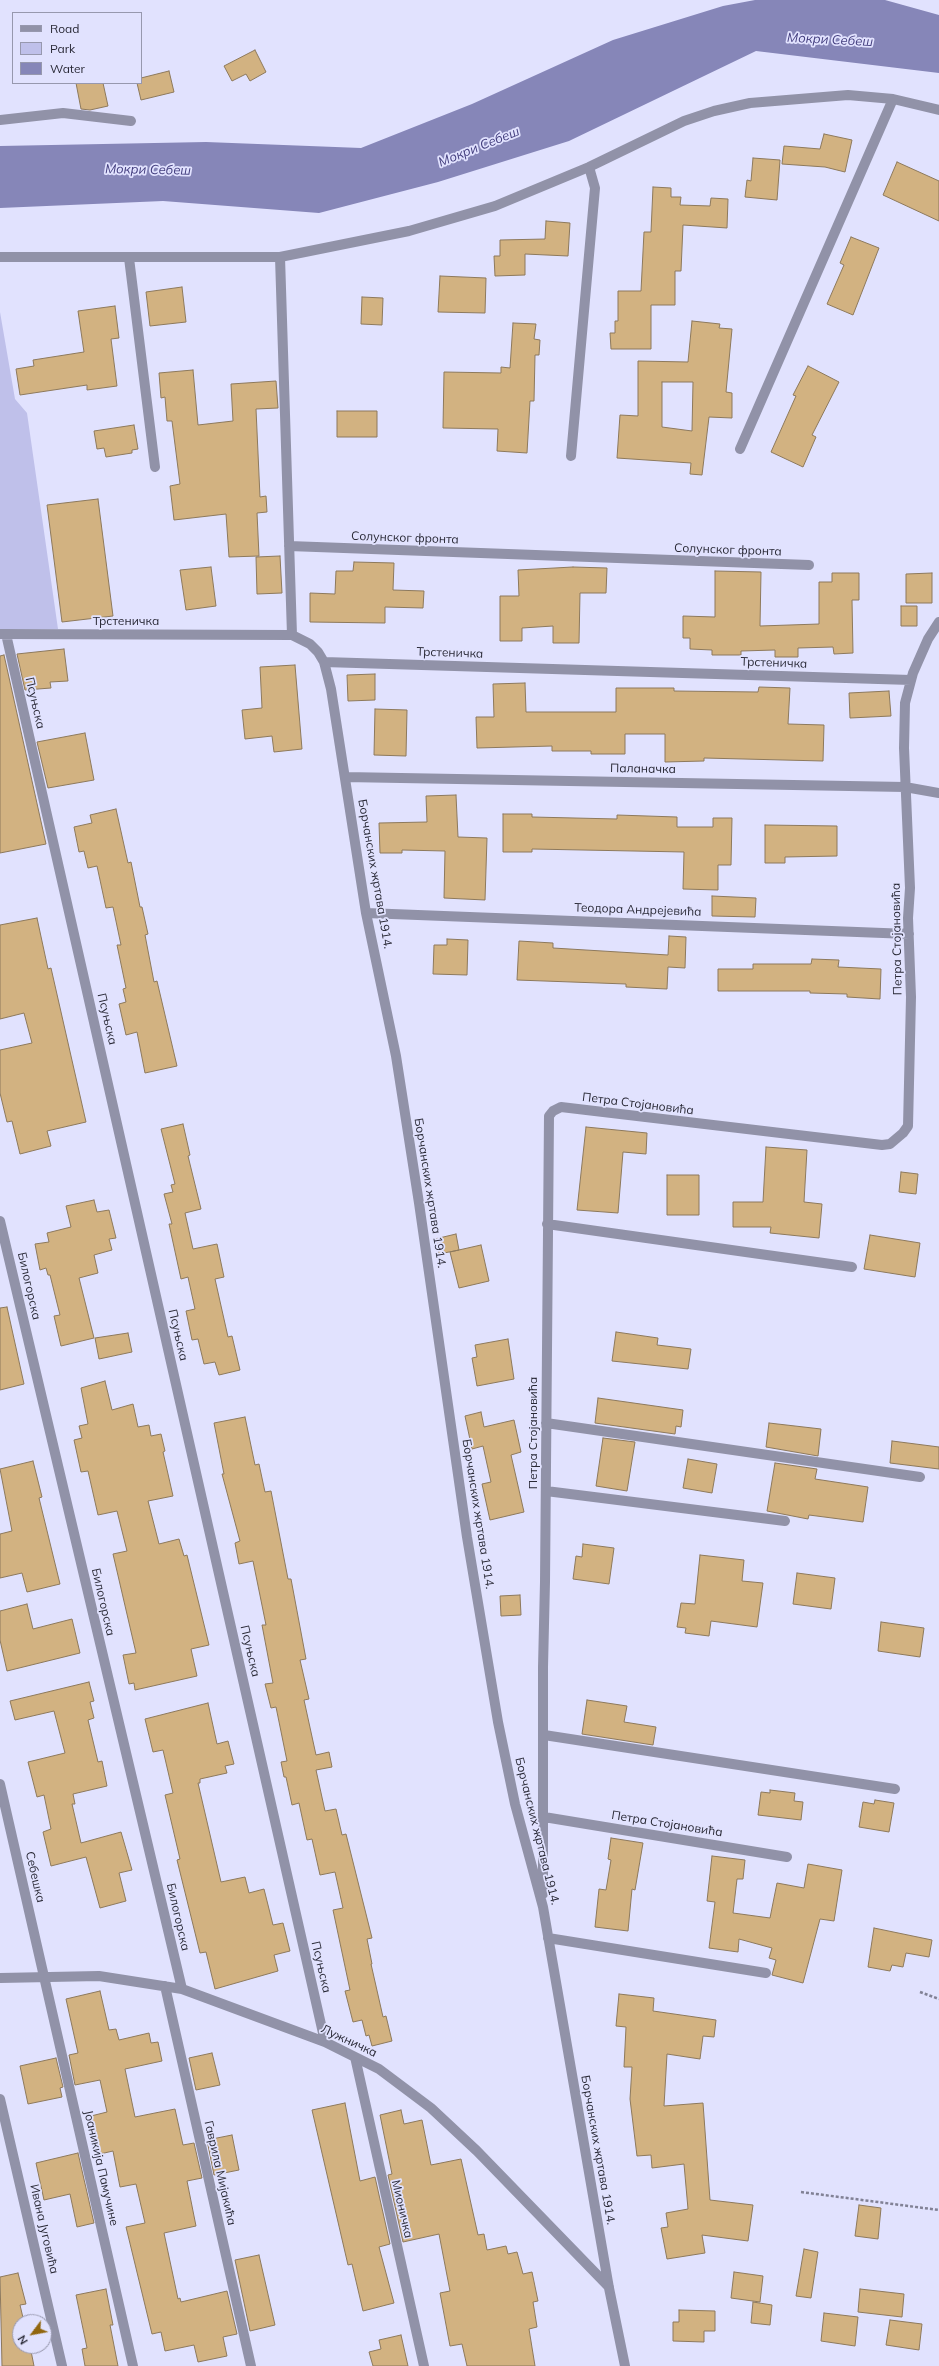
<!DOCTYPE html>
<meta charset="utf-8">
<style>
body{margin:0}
#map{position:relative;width:939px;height:2366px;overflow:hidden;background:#e1e2fe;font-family:Mulish,sans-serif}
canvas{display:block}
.legend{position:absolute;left:12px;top:12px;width:130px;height:72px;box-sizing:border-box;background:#e1e2fe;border:1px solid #9798ae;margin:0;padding:5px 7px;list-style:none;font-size:12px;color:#292936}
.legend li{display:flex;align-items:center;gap:8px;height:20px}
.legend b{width:20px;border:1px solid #9798ae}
.north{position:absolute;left:12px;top:2314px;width:40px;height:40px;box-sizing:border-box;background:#e1e2fe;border:1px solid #9798ae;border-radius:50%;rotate:238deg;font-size:11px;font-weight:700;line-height:16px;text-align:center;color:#292936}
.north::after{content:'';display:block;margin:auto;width:14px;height:18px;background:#91660f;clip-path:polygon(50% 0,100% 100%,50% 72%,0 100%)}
</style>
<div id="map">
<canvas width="939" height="2366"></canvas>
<ul class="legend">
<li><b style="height:5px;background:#9192a8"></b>Road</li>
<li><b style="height:11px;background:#bfc0ea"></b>Park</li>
<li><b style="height:11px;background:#8686b8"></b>Water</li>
</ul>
<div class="north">N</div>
</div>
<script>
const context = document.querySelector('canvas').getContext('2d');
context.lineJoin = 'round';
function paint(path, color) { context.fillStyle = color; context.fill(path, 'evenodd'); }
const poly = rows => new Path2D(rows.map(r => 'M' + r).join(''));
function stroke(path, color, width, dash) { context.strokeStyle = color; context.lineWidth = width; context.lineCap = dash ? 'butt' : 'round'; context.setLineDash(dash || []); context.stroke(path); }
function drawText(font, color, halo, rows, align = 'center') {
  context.font = font + ' Mulish,sans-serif'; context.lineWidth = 3.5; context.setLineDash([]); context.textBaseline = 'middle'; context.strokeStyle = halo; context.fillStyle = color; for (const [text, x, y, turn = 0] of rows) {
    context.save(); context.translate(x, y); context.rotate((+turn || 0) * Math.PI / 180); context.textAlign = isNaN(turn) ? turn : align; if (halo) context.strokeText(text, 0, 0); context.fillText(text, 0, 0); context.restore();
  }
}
const green = poly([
 [0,312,15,399,27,413,58,629,0,629]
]);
const water = poly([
 [755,0,885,0,939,15,939,73,756,51,569,141,438,182,319,213,163,201,0,208,0,146,206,142,361,148,472,104,613,40,723,6]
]);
const building = poly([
 [255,50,266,72,250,81,246,74,232,81,224,66,255,50],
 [169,71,174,92,141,100,137,83,141,83,141,78,169,71],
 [76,83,103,83,108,106,90,110,81,109,76,83],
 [824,134,852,140,845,172,825,167,782,164,784,146,820,149,824,134],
 [753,158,780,160,777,200,745,197,747,180,751,181,753,158],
 [897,162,939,181,939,221,883,195,897,162],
 [653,187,671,188,671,197,681,197,680,205,710,206,711,198,728,199,727,228,683,225,681,271,675,271,675,305,651,305,651,349,611,349,610,333,615,333,615,321,618,321,618,291,641,291,644,232,651,232,653,187],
 [546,221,570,223,568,256,525,254,525,275,495,276,494,256,500,256,500,240,545,239,546,221],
 [851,237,879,248,853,315,827,304,844,265,840,263,851,237],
 [440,276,486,278,485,313,438,312,440,276],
 [182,287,186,322,150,326,146,292,182,287],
 [362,297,383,298,382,325,361,324,362,297],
 [115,306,119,338,111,339,117,386,87,390,87,385,20,395,16,369,34,366,33,360,84,352,78,311,115,306],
 [692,321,720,324,719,328,732,329,726,392,732,393,732,418,709,417,702,475,690,474,691,463,617,458,620,415,638,416,638,361,688,362,692,321],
 [662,382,693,382,692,431,662,427,662,382],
 [513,323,536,324,534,339,540,340,539,355,535,355,534,401,530,401,527,453,497,451,498,429,443,428,444,372,501,373,501,367,510,368,513,323],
 [808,366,839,382,812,435,816,437,803,467,771,452,796,396,793,395,808,366],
 [193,370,198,425,233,421,231,384,276,381,278,408,256,409,260,497,266,496,267,512,257,513,259,556,229,557,226,514,174,520,170,486,180,484,172,421,167,421,165,397,161,398,159,373,193,370],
 [337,411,377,411,377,437,337,437,337,411],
 [134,425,138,449,132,450,132,453,106,457,104,448,97,449,94,431,134,425],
 [98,499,113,616,62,622,47,505,98,499],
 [280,556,282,593,257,594,256,557,280,556],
 [354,562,394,563,393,590,424,591,423,608,385,607,385,623,310,622,310,593,335,594,336,571,353,571,354,562],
 [211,567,216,606,186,610,180,570,211,567],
 [573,567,607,568,606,593,580,593,579,643,553,643,553,626,522,628,522,641,500,641,500,596,519,596,518,570,573,567],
 [715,571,761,572,760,626,819,624,819,582,832,582,832,573,859,573,859,600,852,600,853,653,834,654,833,647,798,648,798,657,775,657,775,650,741,651,741,655,712,655,712,650,690,649,690,638,683,638,683,616,715,617,715,571],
 [932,573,932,603,906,603,906,574,932,573],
 [901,606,917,606,917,626,901,626,901,606],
 [64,649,68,681,50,682,51,688,25,690,17,654,64,649],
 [4,655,46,844,0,853,0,656,4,655],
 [295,665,302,749,274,752,272,736,245,739,242,710,262,708,260,667,295,665],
 [375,674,375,700,348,701,347,675,375,674],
 [525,683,526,712,616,712,616,688,674,688,674,691,758,692,759,687,790,688,788,724,824,725,823,761,704,758,704,761,665,762,665,734,625,734,625,754,591,754,591,751,552,751,552,746,477,748,476,717,494,717,493,684,525,683],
 [889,691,891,716,850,718,849,693,889,691],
 [375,709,407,710,406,756,374,755,375,709],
 [85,733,94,780,48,788,37,742,85,733],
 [456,795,458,837,487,838,485,900,444,898,445,851,402,850,402,853,380,853,379,823,427,822,426,796,456,795],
 [116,809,128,863,131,862,140,907,142,907,148,934,145,935,154,982,157,981,177,1066,145,1073,137,1032,126,1035,119,1004,126,1002,123,989,126,988,117,945,121,945,113,907,106,908,97,866,88,868,84,851,79,852,74,827,92,823,90,815,116,809],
 [503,814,532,814,532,817,617,819,617,815,677,817,677,827,713,827,713,818,732,818,731,865,718,865,718,890,683,889,684,852,532,849,532,852,503,852,503,814],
 [765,825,837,826,837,856,785,857,785,863,765,863,765,825],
 [712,896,756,898,755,917,712,916,712,896],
 [37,918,48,969,51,968,86,1122,47,1131,51,1146,20,1154,12,1121,7,1122,0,1093,0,1050,32,1043,24,1013,0,1019,0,925,37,918],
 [669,936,686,937,685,968,668,967,667,989,626,987,626,984,517,980,519,941,553,943,553,948,668,955,669,936],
 [447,939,468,940,467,975,433,974,434,945,447,945,447,939],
 [812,959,839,960,838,967,881,969,880,999,847,997,847,994,810,993,810,991,718,991,718,969,753,969,753,964,811,964,812,959],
 [183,1124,190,1155,188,1156,201,1209,185,1213,193,1249,217,1244,224,1277,215,1279,228,1337,232,1336,240,1370,219,1375,215,1362,204,1364,198,1339,192,1340,186,1311,195,1309,188,1277,181,1279,169,1224,172,1224,164,1194,173,1192,171,1185,175,1184,161,1129,183,1124],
 [586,1127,647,1133,646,1154,623,1152,618,1213,577,1210,586,1127],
 [766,1147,807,1150,804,1202,822,1204,819,1238,770,1233,771,1227,733,1227,733,1202,763,1202,766,1147],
 [901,1172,918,1174,916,1194,899,1192,901,1172],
 [667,1175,699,1175,699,1215,667,1215,667,1175],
 [94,1200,97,1212,109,1210,116,1238,109,1239,112,1250,94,1255,98,1273,79,1278,94,1338,61,1346,54,1316,60,1315,50,1275,48,1275,46,1268,40,1270,35,1244,49,1242,47,1233,71,1227,66,1206,94,1200],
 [456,1234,459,1250,439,1254,435,1239,456,1234],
 [870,1235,920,1243,915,1277,864,1269,870,1235],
 [481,1245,489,1281,459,1288,450,1252,481,1245],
 [7,1307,24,1384,0,1390,0,1308,7,1307],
 [616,1332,658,1338,657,1345,691,1349,688,1369,612,1361,616,1332],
 [128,1333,132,1352,99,1359,95,1338,128,1333],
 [508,1339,514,1379,477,1386,472,1358,477,1357,475,1345,508,1339],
 [105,1381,112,1410,133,1404,138,1427,149,1425,151,1436,161,1434,165,1451,163,1452,173,1496,148,1501,159,1544,179,1539,184,1556,187,1555,209,1645,191,1649,197,1676,135,1690,134,1683,129,1684,123,1655,136,1653,113,1554,127,1551,117,1511,98,1515,88,1471,81,1472,74,1440,82,1438,79,1426,88,1424,81,1388,105,1381],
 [598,1398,683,1410,681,1427,676,1426,675,1434,595,1423,598,1398],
 [481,1412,484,1427,514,1420,521,1452,511,1455,524,1512,490,1520,482,1484,491,1482,483,1446,472,1449,465,1416,481,1412],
 [245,1417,255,1465,259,1464,265,1492,271,1491,288,1579,291,1579,306,1659,300,1660,309,1699,304,1700,316,1755,329,1752,332,1767,316,1770,325,1811,336,1809,342,1835,346,1834,372,1938,367,1939,372,1964,371,1964,383,2017,386,2016,392,2041,372,2046,369,2035,366,2036,362,2020,353,2022,345,1991,350,1990,333,1910,343,1908,335,1872,320,1875,312,1839,307,1840,299,1803,292,1805,286,1777,284,1777,281,1762,287,1761,276,1707,271,1708,265,1684,273,1683,262,1625,266,1625,253,1561,239,1564,235,1543,240,1541,222,1474,224,1474,214,1423,245,1417],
 [769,1423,821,1429,818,1456,766,1447,769,1423],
 [603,1438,635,1442,627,1491,596,1486,603,1438],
 [892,1441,939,1447,939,1469,890,1463,892,1441],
 [688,1459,717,1464,712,1493,683,1488,688,1459],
 [33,1461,42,1497,39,1498,60,1584,27,1592,22,1573,0,1578,0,1534,12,1531,0,1469,33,1461],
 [775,1463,817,1469,815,1479,868,1487,863,1522,809,1515,808,1519,767,1511,775,1463],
 [583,1544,614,1548,609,1584,573,1579,576,1556,582,1557,583,1544],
 [700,1555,744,1560,742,1581,763,1583,757,1627,711,1621,709,1636,685,1633,686,1628,677,1627,681,1603,695,1604,700,1555],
 [797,1573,835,1578,831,1609,793,1604,797,1573],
 [520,1595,521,1615,501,1616,500,1596,520,1595],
 [27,1604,33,1629,72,1619,80,1653,7,1671,0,1640,0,1611,27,1604],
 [881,1622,924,1628,920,1657,878,1651,881,1622],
 [89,1682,94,1701,90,1702,94,1718,88,1720,98,1762,102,1761,107,1786,73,1794,75,1804,72,1804,81,1843,121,1832,132,1870,119,1873,126,1901,100,1908,86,1857,51,1866,43,1832,51,1829,44,1795,37,1797,28,1762,65,1753,54,1711,15,1720,10,1701,89,1682],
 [587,1700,627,1706,624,1722,656,1727,653,1745,582,1734,587,1700],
 [208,1703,217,1744,228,1741,234,1764,225,1766,227,1773,200,1779,200,1783,198,1783,221,1882,245,1877,249,1893,264,1889,273,1925,283,1923,290,1951,274,1955,278,1971,215,1989,206,1952,200,1953,177,1860,180,1859,165,1795,173,1793,163,1750,153,1752,145,1719,208,1703],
 [770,1790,795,1793,794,1801,803,1802,801,1820,758,1815,761,1792,770,1793,770,1790],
 [875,1800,894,1803,889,1832,859,1827,863,1802,874,1804,875,1800],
 [611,1838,643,1843,635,1890,632,1889,628,1931,595,1927,599,1889,606,1890,611,1860,608,1859,611,1838],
 [712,1856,745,1860,743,1879,737,1879,733,1913,770,1918,777,1883,804,1888,808,1864,842,1870,834,1921,820,1919,803,1983,772,1975,776,1960,769,1958,772,1948,739,1939,738,1952,709,1948,715,1902,707,1901,712,1856],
 [874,1928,932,1940,929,1957,906,1953,903,1967,892,1965,890,1971,868,1967,874,1928],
 [100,1991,109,2030,116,2029,119,2040,149,2033,151,2043,158,2042,162,2061,125,2069,135,2117,175,2109,183,2145,194,2143,202,2178,187,2181,196,2226,164,2233,178,2299,180,2298,181,2302,227,2291,237,2334,223,2337,227,2356,198,2362,194,2345,165,2351,161,2332,152,2334,126,2227,145,2223,136,2184,120,2187,113,2151,100,2154,91,2116,107,2112,100,2080,75,2085,69,2055,78,2053,66,1999,100,1991],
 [619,1994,654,1998,653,2011,716,2020,714,2037,703,2036,700,2059,667,2054,664,2106,703,2103,710,2200,753,2205,748,2241,702,2235,705,2253,667,2259,661,2228,668,2227,666,2213,688,2209,684,2164,652,2168,651,2155,637,2156,630,2099,632,2067,624,2067,626,2027,616,2026,619,1994],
 [212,2053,220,2085,196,2090,189,2058,212,2053],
 [56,2058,63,2087,60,2088,62,2097,28,2104,20,2066,56,2058],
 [345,2103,360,2181,375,2177,390,2244,379,2247,394,2303,363,2311,352,2264,348,2265,312,2110,345,2103],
 [401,2110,404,2124,422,2120,431,2165,461,2159,478,2235,484,2234,487,2250,506,2246,508,2254,517,2252,523,2274,532,2272,538,2301,533,2302,537,2327,529,2329,535,2366,467,2366,462,2344,450,2346,440,2293,450,2291,439,2234,403,2242,388,2175,392,2174,380,2115,401,2110],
 [232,2135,239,2170,214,2175,207,2140,232,2135],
 [78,2153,94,2223,77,2227,70,2194,44,2200,36,2163,78,2153],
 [859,2205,881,2208,878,2239,855,2236,859,2205],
 [804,2249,818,2252,811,2298,796,2296,804,2249],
 [259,2255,275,2325,250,2331,235,2260,259,2255],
 [734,2272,763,2276,760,2302,731,2298,734,2272],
 [18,2273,26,2304,20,2305,24,2322,20,2322,20,2346,30,2346,34,2366,2,2366,0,2277,18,2273],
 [106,2289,113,2325,110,2325,118,2366,85,2366,82,2349,87,2348,76,2295,106,2289],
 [860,2289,904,2294,902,2317,858,2312,860,2289],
 [753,2302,772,2305,770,2325,751,2323,753,2302],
 [679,2310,715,2311,715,2331,704,2331,704,2342,673,2341,673,2322,679,2322,679,2310],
 [824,2313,858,2317,855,2346,821,2341,824,2313],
 [890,2320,922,2324,919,2350,886,2345,890,2320],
 [401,2335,408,2366,373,2366,369,2352,381,2349,379,2340,401,2335]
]);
const path = poly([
 [920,1992,939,1999],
 [801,2192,939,2210]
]);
const minor = poly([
 [0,120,63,113,131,121],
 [0,257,280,257,409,231,495,206,589,167,684,121,714,111,750,103,848,95,893,99,939,110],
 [280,257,292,635],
 [129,258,155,467],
 [740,449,893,99],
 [571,456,595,188,589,167],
 [289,546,809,565],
 [0,634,292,635,310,644,318,652,324,662,331,689,366,913,396,1056,419,1203,467,1537,498,1722,515,1804,543,1907,609,2288,625,2366],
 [6,634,325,2042],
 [324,662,911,680],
 [345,777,905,787,939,793],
 [366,913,909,934],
 [0,1221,182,1989],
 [547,1224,852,1267],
 [546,1423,920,1477],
 [546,1491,785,1521],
 [544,1735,895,1789],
 [0,1784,133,2366],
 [544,1817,787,1857],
 [543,1894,543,1667,545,1582,549,1116,553,1111,561,1107,882,1145,890,1144,903,1133,908,1126,911,997,908,918,910,888,904,748,905,703,913,673,928,639,939,622],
 [548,1938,766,1973],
 [0,1978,99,1976,182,1989,325,2042,379,2069,431,2108,477,2151,609,2287],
 [165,1986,251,2366],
 [355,2057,424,2366],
 [0,2099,62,2366]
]);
const streetNames = [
 ["Солунског фронта",405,538,2],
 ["Солунског фронта",728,550,2],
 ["Трстеничка",126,621],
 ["Трстеничка",450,653,2],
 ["Трстеничка",774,663,2],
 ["Псуњска",35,703,77],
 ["Паланачка",643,769,1],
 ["Борчанских жртава 1914.",375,874,80],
 ["Теодора Андрејевића",638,910,2],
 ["Петра Стојановића",897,939,-91],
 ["Псуњска",107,1019,77],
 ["Петра Стојановића",638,1104,7],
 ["Борчанских жртава 1914.",430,1193,81],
 ["Билогорска",29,1286,77],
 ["Псуњска",178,1335,77],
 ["Петра Стојановића",533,1433,-90],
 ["Борчанских жртава 1914.",478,1514,81],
 ["Билогорска",103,1602,77],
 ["Псуњска",250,1651,77],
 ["Петра Стојановића",667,1824,9],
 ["Борчанских жртава 1914.",537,1831,76],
 ["Себешка",35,1877,77],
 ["Билогорска",178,1917,77],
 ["Псуњска",321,1967,77],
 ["Лужничка",349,2041,25],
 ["Борчанских жртава 1914.",598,2150,80],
 ["Јоаникија Памучине",101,2168,77],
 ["Гаврила Мијакића",220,2173,77],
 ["Мионичка",402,2209,77],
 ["Ивана Југовића",44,2229,77]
];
const waterNames = [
 ["Мокри Себеш",830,40,3],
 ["Мокри Себеш",479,147,-22],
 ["Мокри Себеш",148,170,1]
];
paint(green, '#bfc0ea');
paint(water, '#8686b8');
paint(building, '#d2b281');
stroke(building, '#8d795c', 1);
stroke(path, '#818195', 2.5, [3, 2]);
stroke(minor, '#9192a8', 10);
drawText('12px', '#292936', '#e1e2fe', streetNames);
drawText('italic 13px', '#433e7e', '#e1e2fe', waterNames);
</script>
